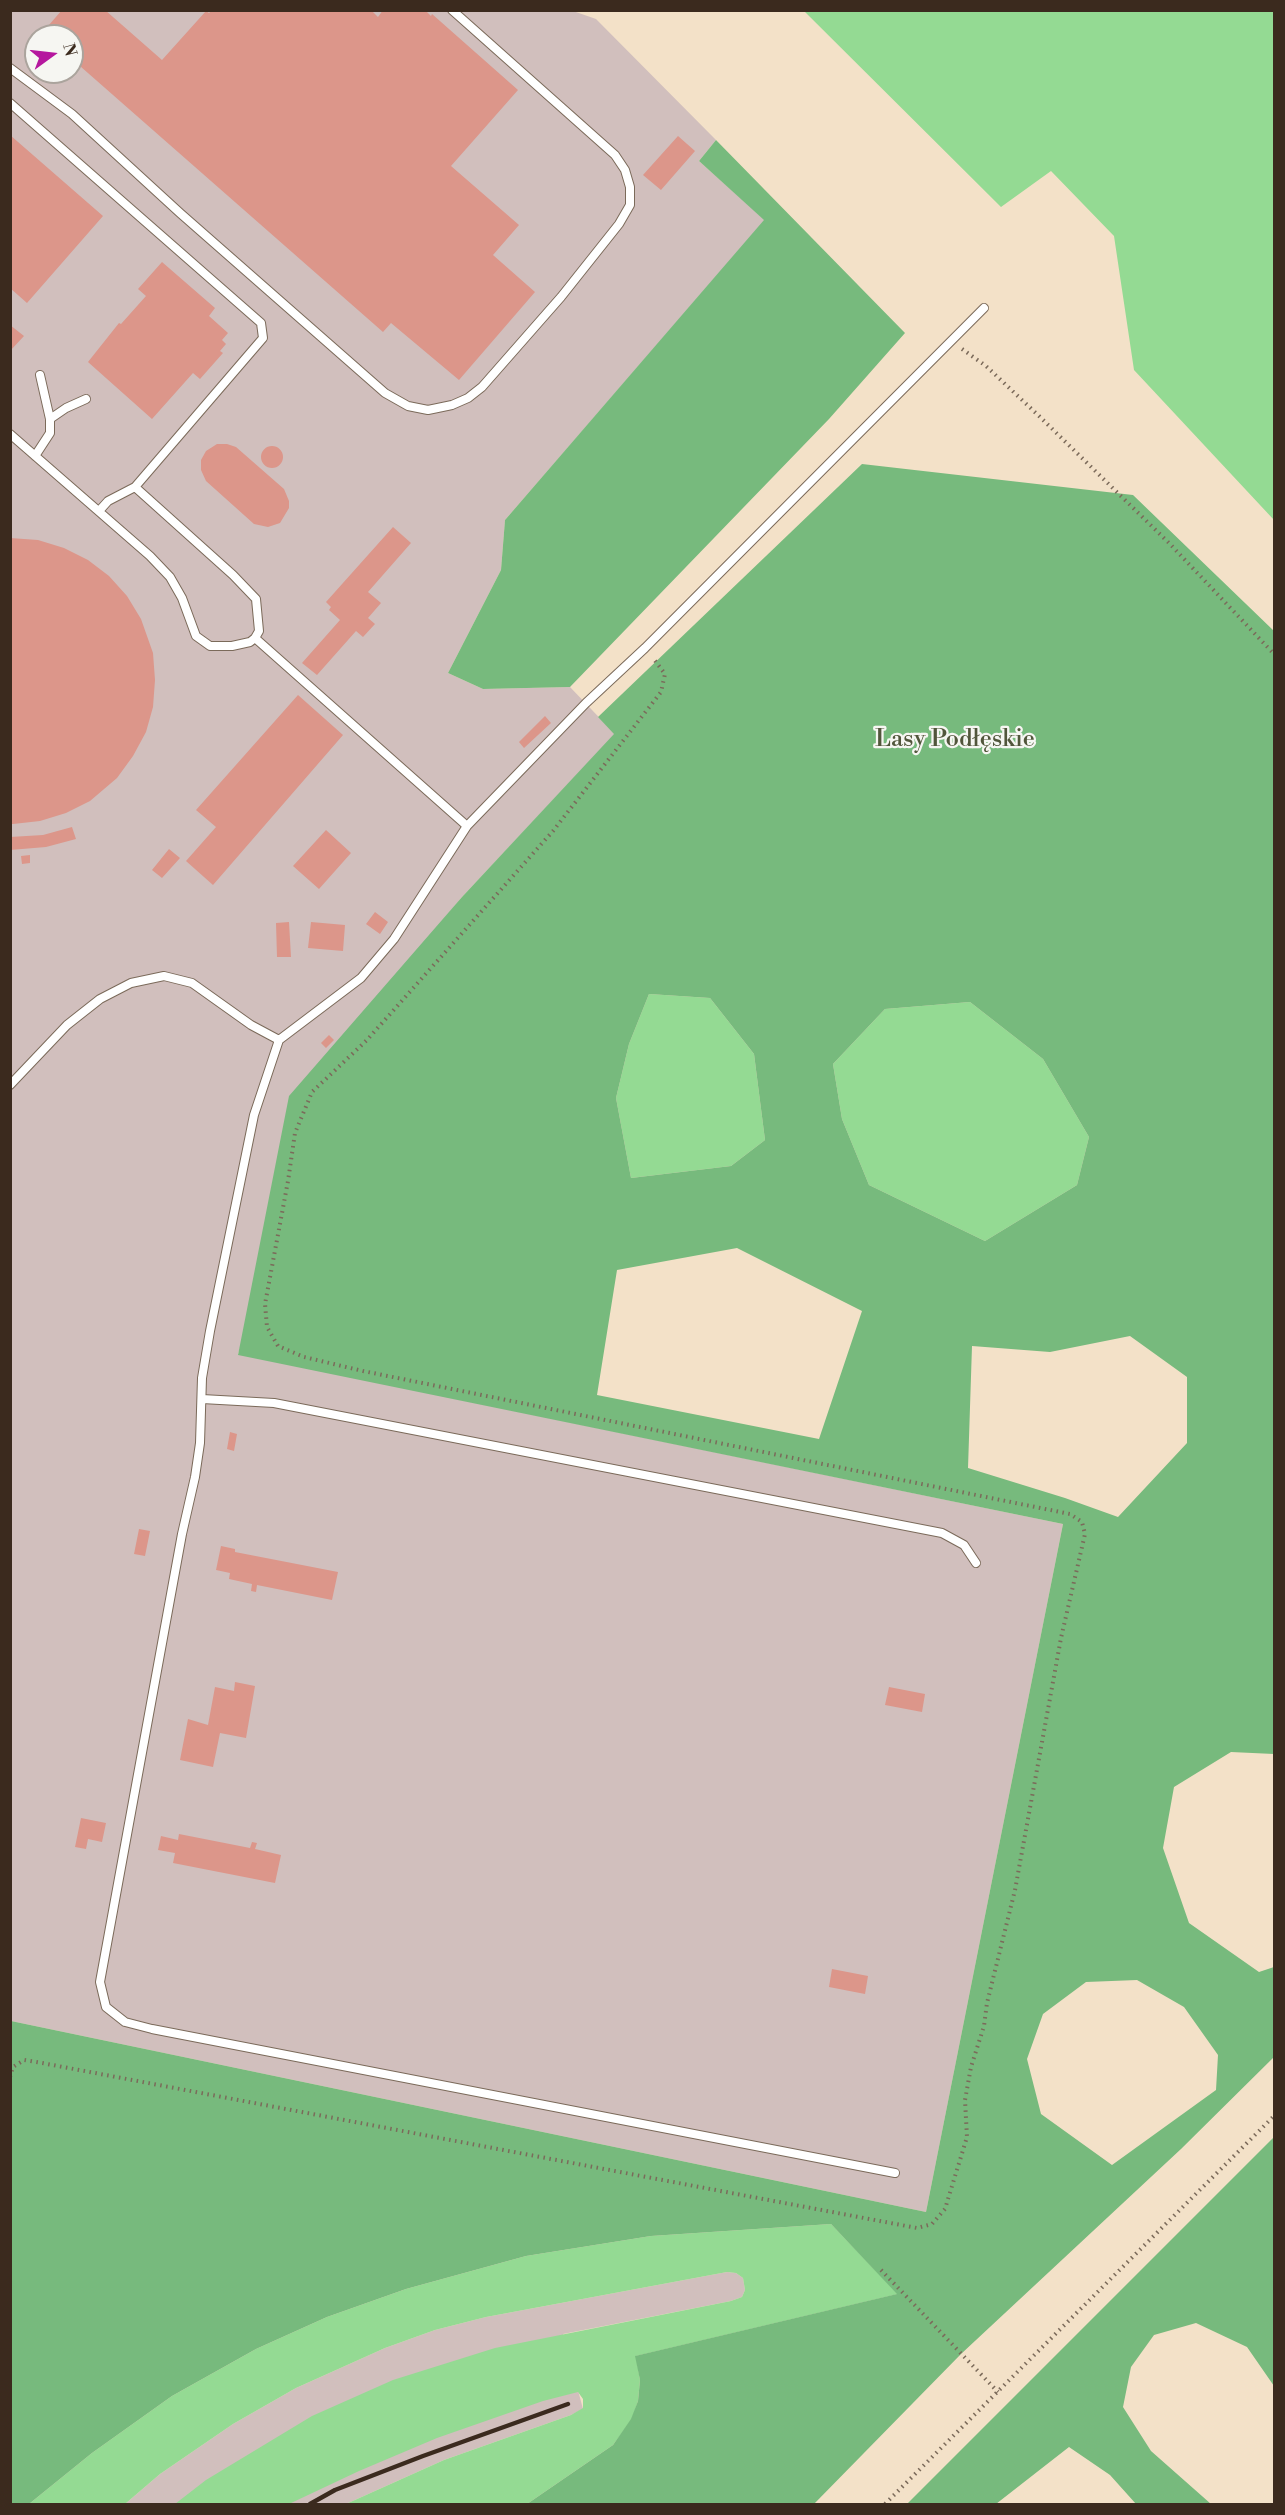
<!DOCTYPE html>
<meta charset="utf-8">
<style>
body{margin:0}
#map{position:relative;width:1285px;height:2515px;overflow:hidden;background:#f3e1c8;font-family:"Libre Bodoni",serif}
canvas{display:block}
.frame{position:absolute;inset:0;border:12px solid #3b2a1e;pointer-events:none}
.north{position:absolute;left:24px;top:24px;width:60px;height:60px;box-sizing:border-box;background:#f6f6f2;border:2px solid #aba49d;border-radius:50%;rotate:75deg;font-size:16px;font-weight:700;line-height:24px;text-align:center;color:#3b2a1e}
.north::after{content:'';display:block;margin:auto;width:21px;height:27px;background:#b5179e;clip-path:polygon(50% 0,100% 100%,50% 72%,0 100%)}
</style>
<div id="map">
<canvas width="1285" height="2515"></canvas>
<div class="frame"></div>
<div class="north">N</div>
</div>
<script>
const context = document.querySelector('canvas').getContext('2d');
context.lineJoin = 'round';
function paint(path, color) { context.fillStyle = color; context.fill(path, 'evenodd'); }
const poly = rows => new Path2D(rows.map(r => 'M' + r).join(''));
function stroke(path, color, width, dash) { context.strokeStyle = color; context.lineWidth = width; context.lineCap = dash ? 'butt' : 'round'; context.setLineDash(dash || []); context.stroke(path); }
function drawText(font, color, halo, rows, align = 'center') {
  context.font = font + ' "Libre Bodoni",serif'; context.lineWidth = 4.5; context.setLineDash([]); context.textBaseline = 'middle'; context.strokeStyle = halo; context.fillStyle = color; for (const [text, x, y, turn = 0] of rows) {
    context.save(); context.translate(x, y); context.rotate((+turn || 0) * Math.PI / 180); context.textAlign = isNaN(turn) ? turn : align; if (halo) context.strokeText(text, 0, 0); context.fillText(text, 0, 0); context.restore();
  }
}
const industrial = poly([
 [11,11,573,11,596,19,716,140,699,161,765,220,505,520,501,570,448,673,483,689,570,687,615,734,462,897,335,1050,238,1354,1063,1524,926,2212,11,2021],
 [36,36,72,36,72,72,36,72],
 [727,2272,736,2273,743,2278,745,2290,742,2297,731,2301,563,2334,583,2409,571,2415,444,2460,346,2504,125,2504,160,2474,233,2424,296,2388,385,2348,435,2330,486,2317]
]);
const green = poly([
 [804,11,1274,11,1274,520,1134,370,1114,236,1051,171,1001,207],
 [649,994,710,998,754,1054,765,1140,731,1166,631,1178,616,1098,629,1044],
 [970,1002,1043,1059,1089,1137,1077,1185,985,1241,869,1185,842,1119,833,1064,885,1009],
 [831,2224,898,2294,636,2356,640,2380,638,2401,632,2419,613,2445,527,2504,346,2504,444,2460,571,2415,583,2408,583,2399,578,2392,543,2401,437,2438,359,2471,289,2504,175,2504,206,2480,312,2416,393,2380,495,2348,731,2301,742,2297,745,2290,743,2278,736,2273,727,2272,486,2317,435,2330,385,2348,296,2388,233,2424,160,2474,125,2504,29,2504,92,2453,172,2396,256,2349,327,2317,406,2289,526,2256,651,2236]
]);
const forest = poly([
 [716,140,905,333,829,419,570,687,483,689,448,673,501,570,505,520,764,220,699,161],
 [862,464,1133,495,1274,631,1274,1754,1231,1752,1174,1787,1163,1848,1189,1923,1259,1972,1274,1967,1274,2057,1181,2149,961,2354,814,2504,527,2504,613,2445,631,2419,638,2401,640,2380,635,2356,897,2294,831,2224,651,2236,526,2256,406,2289,327,2317,256,2349,172,2396,92,2453,29,2504,11,2504,11,2021,926,2212,1063,1524,238,1355,289,1096,462,897,614,734,598,717],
 [649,994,710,998,754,1054,765,1140,731,1166,631,1178,616,1098,629,1044],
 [970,1002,1043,1059,1089,1137,1077,1185,985,1241,869,1185,842,1119,833,1064,885,1009],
 [737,1248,862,1311,819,1439,597,1395,617,1270],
 [1130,1336,1187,1377,1187,1443,1118,1517,1065,1498,968,1468,972,1346,1050,1352],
 [1137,1980,1184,2007,1218,2055,1216,2090,1112,2165,1041,2114,1027,2059,1043,2014,1086,1982],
 [1274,2137,1274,2386,1247,2347,1196,2323,1154,2335,1131,2367,1123,2407,1151,2451,1211,2504,1136,2504,1110,2475,1069,2447,996,2504,907,2504]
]);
const building = poly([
 [62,10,105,10,162,60,206,11,209,13,212,10,371,10,378,17,383,10,425,10,431,16,432,14,518,90,451,166,519,225,493,255,535,292,459,380,391,323,383,332,72,59,72,36,46,36,42,33],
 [10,135,103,216,27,303,10,288],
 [678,136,695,151,661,190,643,175],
 [162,262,215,308,209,316,228,333,222,340,226,344,220,351,223,353,200,379,193,373,152,419,88,362,119,323,121,324,146,296,138,289],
 [10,325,24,336,10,351],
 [217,444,227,444,236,447,284,489,289,501,289,508,280,523,268,527,254,524,206,481,201,470,201,460,206,451],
 '261 457a11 11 0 1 1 22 0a11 11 0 1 1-22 0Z',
 [393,527,411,543,368,592,381,603,368,618,375,624,363,637,356,631,317,675,302,663,340,620,329,610,331,607,326,602],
 [10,538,38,540,64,548,88,560,109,576,127,596,141,619,153,653,155,680,153,707,146,732,133,756,117,778,90,801,66,813,40,821,13,824,10,824],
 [298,695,343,735,213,885,186,861,216,827,196,810],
 [545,716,551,723,524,748,519,742],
 [72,827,76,839,46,847,10,850,10,837,43,835],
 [326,830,351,853,319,889,293,866],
 [169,849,180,858,162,878,152,870],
 [30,855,30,863,22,864,21,856],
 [375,912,388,922,380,934,366,924],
 [289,922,291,957,277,957,276,923],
 [311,922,345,925,343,951,308,948],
 [329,1035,334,1040,326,1048,321,1043],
 [230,1432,237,1434,234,1451,227,1449],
 [139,1529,150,1531,145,1556,134,1554],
 [221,1546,235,1549,235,1552,338,1572,332,1600,257,1585,256,1592,251,1591,252,1584,229,1579,230,1573,216,1570],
 [235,1682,255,1686,246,1738,220,1733,213,1767,180,1760,188,1719,208,1725,215,1687,234,1691],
 [889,1687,925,1694,922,1712,885,1705],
 [81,1818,106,1823,102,1842,88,1839,86,1849,75,1847],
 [179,1834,250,1848,252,1842,257,1843,255,1849,281,1855,275,1883,173,1863,175,1853,158,1850,161,1836,178,1840],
 [832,1969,868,1976,865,1994,829,1987]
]);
const path = poly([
 [962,349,986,366,1039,416,1169,543,1274,654],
 [10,2077,13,2067,24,2060,42,2063,917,2228,932,2224,945,2209,967,2137,965,2100,971,2067,984,2026,987,2003,1015,1890,1061,1638,1085,1534,1082,1522,1070,1514,363,1371,304,1357,278,1346,267,1327,265,1304,288,1181,295,1133,312,1092,367,1040,553,831,661,692,665,674,653,658],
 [881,2270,998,2392],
 [885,2504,1274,2116]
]);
const service = poly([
 [10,68,72,114,180,213,385,393,408,406,428,410,452,405,468,398,482,387,561,297,619,224,630,205,630,187,625,170,615,155,452,10],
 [10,103,261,323,263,338,135,487],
 [50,419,66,408,86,399],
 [10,434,150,556,170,577,182,598,196,636,210,646,232,646,250,642,255,638,259,631,256,599,233,575,135,487,108,501,99,511],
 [35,456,50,433,50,419,40,375],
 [255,638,467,826],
 [279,1040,361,978,394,939,467,826,586,703,645,648,984,308],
 [10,1085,67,1025,100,999,131,983,164,976,192,983,251,1025,279,1040,254,1115,210,1331,202,1378,200,1443,195,1477,182,1534,100,1982,106,2007,125,2022,152,2029,895,2173],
 [202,1399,274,1403,942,1533,964,1545,976,1563]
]);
const rail = poly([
 [310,2504,335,2490,423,2456,568,2404]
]);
const parkNames = [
 ["Lasy Podłęskie",955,740]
];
paint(industrial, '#d1bfbd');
paint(green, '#94da93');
paint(forest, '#77ba7d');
paint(building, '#dc968a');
stroke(service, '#7b6a5a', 10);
stroke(path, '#7b6a5a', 4, [1.5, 4.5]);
stroke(service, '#fff', 8);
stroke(rail, '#3b2a1e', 4.5);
drawText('24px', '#51563b', '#f6f6f2', parkNames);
</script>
